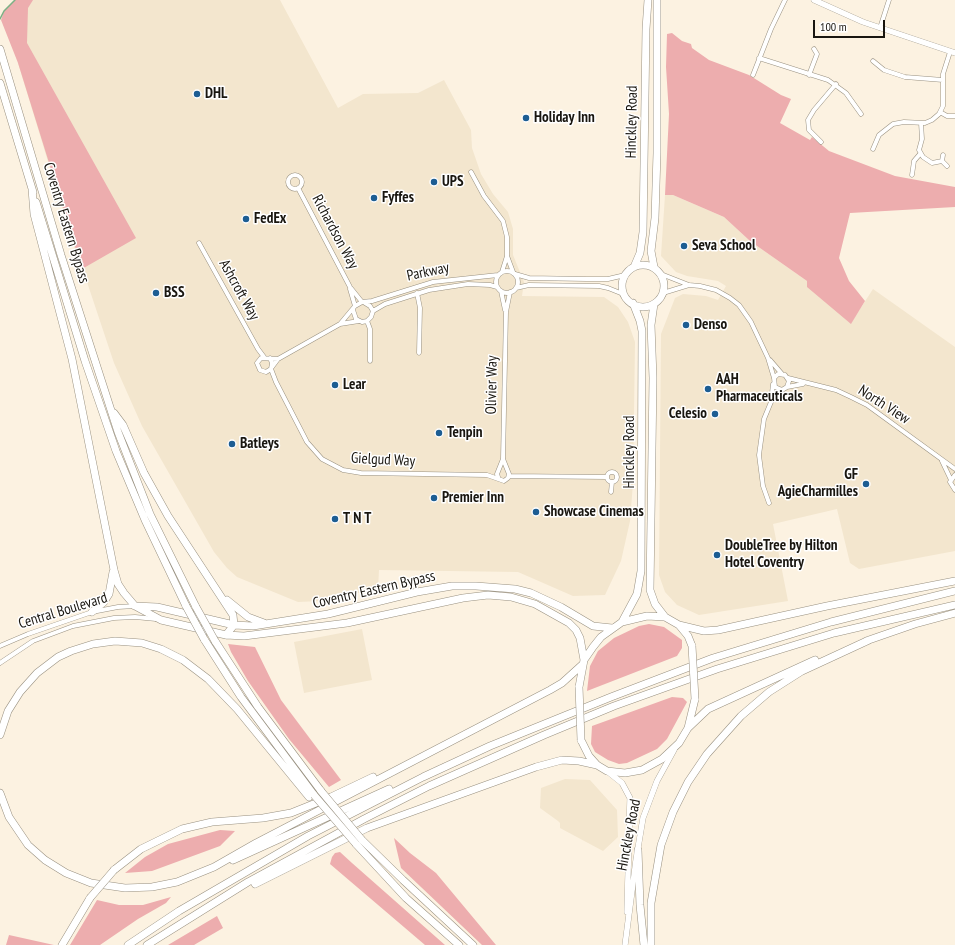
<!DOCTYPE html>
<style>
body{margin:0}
#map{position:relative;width:955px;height:945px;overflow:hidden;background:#fcf2e1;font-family:"PT Sans Narrow",sans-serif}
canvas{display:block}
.scale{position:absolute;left:813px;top:20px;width:72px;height:18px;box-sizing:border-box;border:2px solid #191610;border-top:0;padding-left:5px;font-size:12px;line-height:14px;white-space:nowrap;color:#191610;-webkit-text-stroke:3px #fff;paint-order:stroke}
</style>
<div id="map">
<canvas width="955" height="945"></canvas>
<div class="scale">100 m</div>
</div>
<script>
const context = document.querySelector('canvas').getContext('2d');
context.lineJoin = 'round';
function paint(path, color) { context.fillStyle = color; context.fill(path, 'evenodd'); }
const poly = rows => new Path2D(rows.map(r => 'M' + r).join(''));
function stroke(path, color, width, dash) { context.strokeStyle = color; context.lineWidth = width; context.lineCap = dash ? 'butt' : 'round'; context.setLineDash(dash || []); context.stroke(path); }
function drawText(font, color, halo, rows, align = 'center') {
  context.font = font + ' "PT Sans Narrow",sans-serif'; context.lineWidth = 3; context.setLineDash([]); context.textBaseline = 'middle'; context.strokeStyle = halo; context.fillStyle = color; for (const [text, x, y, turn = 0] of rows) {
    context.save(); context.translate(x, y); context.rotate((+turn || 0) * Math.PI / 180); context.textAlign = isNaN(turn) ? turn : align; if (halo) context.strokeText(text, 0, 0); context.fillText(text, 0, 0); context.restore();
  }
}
const built = poly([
 [17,0,280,0,338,108,363,94,418,93,444,80,471,130,472,148,481,174,493,194,508,212,513,229,513,255,524,282,522,296,604,297,618,307,628,322,635,342,633,483,630,521,621,561,605,595,573,596,518,572,379,570,378,589,320,601,298,602,237,577,227,568,214,552,142,426,114,363,86,279,84,280,18,63],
 [665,195,673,195,724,217,750,241,807,281,851,323,873,289,955,347,955,551,859,569,850,563,837,509,773,524,788,601,699,615,677,605,665,592,659,575,661,334,675,298,683,294,706,296,718,300,726,286,718,281,687,276,676,272,661,256],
 [362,629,372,680,304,693,294,642],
 [565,779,590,780,617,810,618,837,603,851,560,828,560,823,558,821,540,808,541,788]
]);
const green = poly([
 [15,0,33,0,28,8,27,43,136,238,82,269,18,63,1,20,4,11],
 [672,33,682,41,691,44,692,48,709,60,749,75,781,95,791,99,780,123,810,140,812,137,829,151,895,176,955,187,955,207,850,213,839,258,849,281,865,301,851,324,807,287,807,281,750,241,724,217,673,195,665,195,669,114,666,67,667,34],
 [649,624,664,627,682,640,682,648,677,656,587,691,590,666,598,651,614,638,639,626],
 [228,644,255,647,281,700,341,780,329,787,289,739,248,681,231,652],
 [672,697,683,698,687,702,667,739,657,749,627,763,619,764,608,760,595,752,591,744,592,726],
 [220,830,235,831,220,846,152,871,125,873,145,857,168,844],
 [394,838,410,853,436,873,496,945,482,945,401,868],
 [340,852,352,863,445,945,425,945,330,864,332,857,335,853],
 [171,897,166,903,138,919,100,945,70,945,97,900,119,905,143,905],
 [217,916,223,928,194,945,168,945],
 [9,935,54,945,6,945]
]);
const stream = poly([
 [0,19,4,11,15,0]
]);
const street = poly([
 [880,28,889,0],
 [759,58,828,80,846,93,861,114],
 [873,61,884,70,905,77,943,80],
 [753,75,771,29,785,0],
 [809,75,817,54,814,49],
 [940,112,947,116,955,116],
 [921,123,922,139,919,150,923,157,932,163,942,161,943,155],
 [821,142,809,130,808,120,814,110,836,84],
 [873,149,879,135,893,124,904,122,925,123,932,120,939,114,943,106,943,74,950,52],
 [942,161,947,166],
 [471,172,484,196,503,221,507,237,507,256,513,272],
 [912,175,914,161,920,154],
 '288 182a7 7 0 1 1 14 0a7 7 0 1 1-14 0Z',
 [298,188,350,287,362,302],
 [199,243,258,349,264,357],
 '496 282a11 11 0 1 1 22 0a11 11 0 1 1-22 0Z',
 [502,272,507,256],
 [515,274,529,278,586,279,608,279,625,275],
 [661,274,689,285],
 [516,288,529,285,599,286,608,288,623,294],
 [350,289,355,306],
 [501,291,505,310],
 [417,293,420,308,419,353],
 [663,293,689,285,700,286,716,290,730,298,739,305,751,322,768,358,774,378,775,387,782,390,787,387,789,381,785,375,778,374,774,378],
 [353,310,356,319,362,322,367,321,371,317,373,311,370,306,365,303],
 [373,311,385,304,429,290,468,284,490,285,497,287],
 [367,321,370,329,370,361],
 [340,324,355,306,362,302,372,301,433,282,498,275],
 [270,358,272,363,271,369,266,372,260,370,257,363,261,358,278,359],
 [770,360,782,374],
 [272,367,278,359,340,324,359,321],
 [271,369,276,382,307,442,322,459,343,470,361,473,487,475,504,481,508,478,509,474,503,459],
 [788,378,836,390,851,397,867,405,955,469],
 [787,387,803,384],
 [771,402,782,390],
 [942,461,951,480],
 '607 477a5 5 0 1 1 10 0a5 5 0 1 1-10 0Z',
 [955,475,950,482,955,490],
 [509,476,607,477],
 [498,477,497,474,503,459,506,312,510,292],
 [611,492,612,482],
 [769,503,763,486,759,455,764,419,771,402,773,384],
 [0,646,28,634,92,612,118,607,135,606],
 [0,663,33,641,73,626,114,618,135,617,156,619]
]);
const secondary = poly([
 [814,0,863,22,955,53],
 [607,771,622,783,630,798,627,912],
 [625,945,636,860,643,818,657,781,674,750]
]);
const highway = poly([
 [0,49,61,255,118,432,150,514,196,607],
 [0,83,33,192],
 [32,189,34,214,72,359,114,570,118,584,124,593,135,606,161,620,226,635,244,636,347,623,463,598,488,595,511,597,535,604,569,623,576,630,580,638,584,660],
 [36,202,85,361,116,451,145,520,186,606],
 '622 286a21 21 0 1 1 42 0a21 21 0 1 1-42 0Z',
 [634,267,640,253,643,232,646,29,648,0],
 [654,267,651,251,655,218,657,153,657,0],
 [654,304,651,325,653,378,650,590,655,604,665,617],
 [114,413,123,425,144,473,168,516,233,615,234,625,226,635],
 [227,600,248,617,264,623],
 [135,606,157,607,234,625,253,626,328,614,417,592,452,586,476,586,515,589,531,593,561,607,593,626,612,628],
 [92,612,104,602,109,594,113,572],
 [622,622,637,594,641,571,642,331,640,321,633,303],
 [679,625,704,631,718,630,827,606,955,581],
 [204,639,241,697,314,795],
 [215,641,258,707,321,791],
 [866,641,915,624,955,613],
 [579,687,584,660,593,647,601,637,622,622,647,616,665,617,679,625,688,636,692,646],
 [688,728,708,709,815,660],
 [0,735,8,711,20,692,37,673,58,657,71,651,93,644,115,641,142,643,161,649,183,660,208,679,237,709,309,797],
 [581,740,589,756,597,765,607,771,625,773,642,770,662,759,679,743,688,728,695,699],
 [0,793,9,817,28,845,45,860,66,873,91,883,125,888,152,887,177,882,214,867,256,843,550,690,562,683,583,664],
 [362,840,403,880,473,945],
 [356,844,406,898,459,945],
 [638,850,640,905,644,945],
 [233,860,389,789],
 [114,870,141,849,182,829,212,822,263,818,291,813,331,797,373,777],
 [255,884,367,828,536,767,562,760,579,761,597,765],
 [62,945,90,898],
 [128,945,179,911,308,836,423,777,490,746,611,697,713,658,831,622,955,591],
 [147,945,248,882,364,819,429,786,544,735,614,706,717,669,834,633,955,605],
 [651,945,651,903,661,845,673,812,688,782,707,754,741,716,769,692,802,671,869,640]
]);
const highwayBridge = poly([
 [186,606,204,639],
 [196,607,215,641],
 [692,646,695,699],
 [579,687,581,740],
 [321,791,362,840],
 [314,795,356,844],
 [90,898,114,870]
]);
const markers = [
 [197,94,4,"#1c5d93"],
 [526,118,4,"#1c5d93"],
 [434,182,4,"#1c5d93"],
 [374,198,4,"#1c5d93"],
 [246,219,4,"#1c5d93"],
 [684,246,4,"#1c5d93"],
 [156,293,4,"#1c5d93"],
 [686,325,4,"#1c5d93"],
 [335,385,4,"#1c5d93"],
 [708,389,4,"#1c5d93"],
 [715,414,4,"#1c5d93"],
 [439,433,4,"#1c5d93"],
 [232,444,4,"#1c5d93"],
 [866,484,4,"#1c5d93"],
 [434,498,4,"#1c5d93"],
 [536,512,4,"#1c5d93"],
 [335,519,4,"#1c5d93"],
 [717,555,4,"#1c5d93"]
];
const poiNames = [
 ["DHL",205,94],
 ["Holiday Inn",534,118],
 ["UPS",442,182],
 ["Fyffes",382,198],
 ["FedEx",254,219],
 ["Seva School",692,246],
 ["BSS",164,293],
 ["Denso",694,325],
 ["AAH",716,380],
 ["Pharmaceuticals",716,397],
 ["Lear",343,385],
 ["Celesio",707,414,"right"],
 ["Tenpin",447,433],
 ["Batleys",240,444],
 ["GF",858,475,"right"],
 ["AgieCharmilles",858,492,"right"],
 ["Premier Inn",442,498],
 ["Showcase Cinemas",544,512],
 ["T N T",343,519],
 ["DoubleTree by Hilton",725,546],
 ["Hotel Coventry",725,563]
];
const streetNames = [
 ["Hinckley Road",632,122,-89],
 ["Coventry Eastern Bypass",66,223,73],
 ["Richardson Way",335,232,62],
 ["Parkway",428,272,-12],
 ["Ashcroft Way",239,290,61],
 ["Olivier Way",492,385,-89],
 ["North View",884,405,33],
 ["Hinckley Road",630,452,-90],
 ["Gielgud Way",383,460,3],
 ["Coventry Eastern Bypass",374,590,-13],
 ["Central Boulevard",63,611,-17],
 ["Hinckley Road",629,835,-79]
];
paint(built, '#f3e6ce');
paint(green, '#edadae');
stroke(stream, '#7cb085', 1.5);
stroke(street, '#999181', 5);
stroke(secondary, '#999181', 6);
stroke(highway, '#999181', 8);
stroke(street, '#fff', 4);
stroke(secondary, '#fff', 5.5);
stroke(highway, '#fff', 7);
stroke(highwayBridge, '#999181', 8, []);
stroke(highwayBridge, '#fff', 7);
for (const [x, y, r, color] of markers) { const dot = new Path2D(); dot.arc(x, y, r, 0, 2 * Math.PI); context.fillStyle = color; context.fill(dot); stroke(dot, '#fff', 1.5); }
drawText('bold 15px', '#191610', '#fff', poiNames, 'left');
drawText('15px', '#191610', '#fff', streetNames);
</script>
